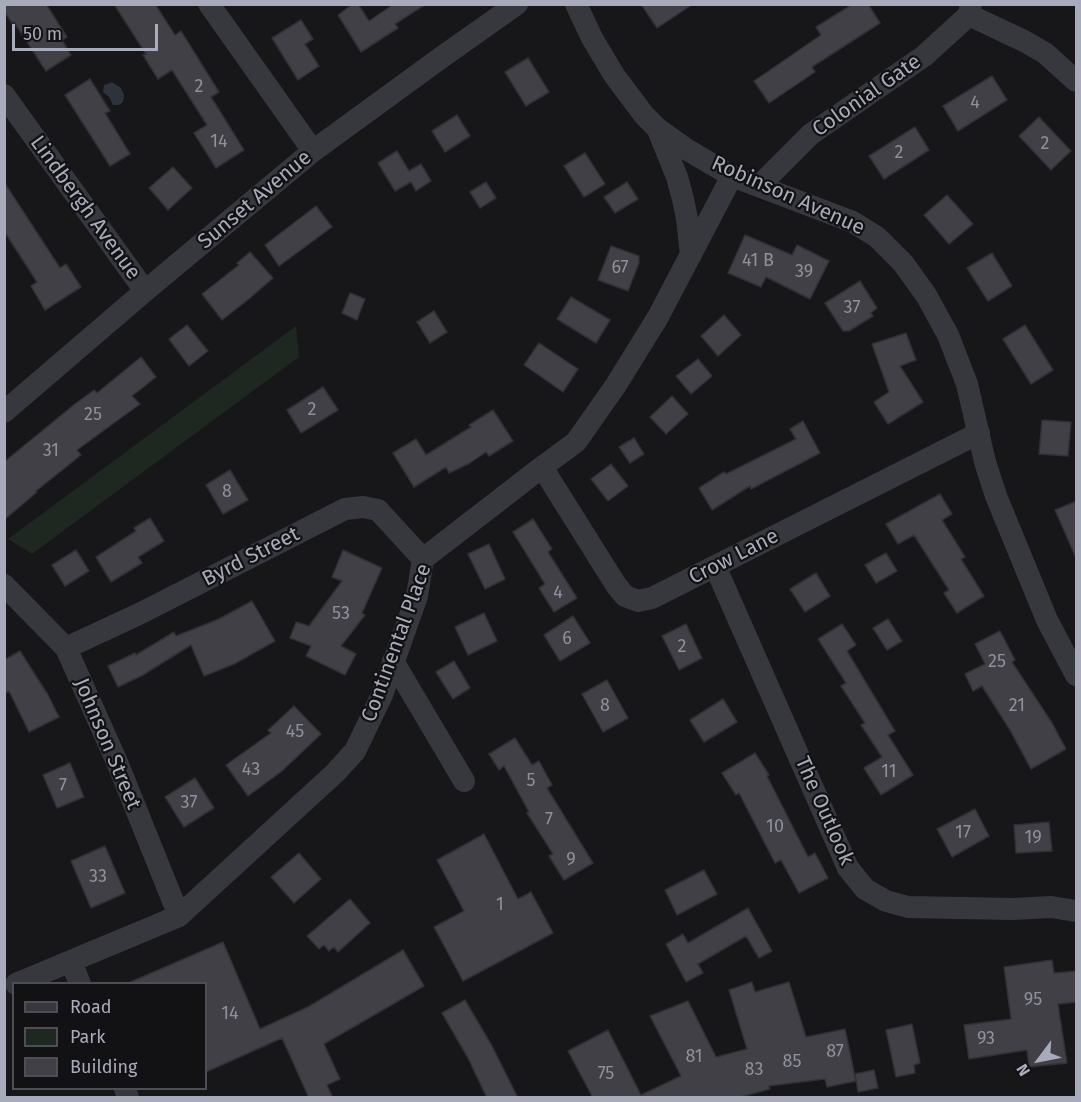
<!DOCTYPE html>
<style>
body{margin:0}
#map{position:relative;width:1081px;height:1102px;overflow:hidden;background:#171619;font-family:"Fira Sans",sans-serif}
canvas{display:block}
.frame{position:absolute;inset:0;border:6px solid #a8abb9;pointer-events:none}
.legend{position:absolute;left:12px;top:982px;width:195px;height:108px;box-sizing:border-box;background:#121114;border:2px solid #4e4f56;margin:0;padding:8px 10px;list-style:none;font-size:18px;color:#a8abb9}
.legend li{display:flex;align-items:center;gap:12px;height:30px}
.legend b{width:30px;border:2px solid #4e4f56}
.north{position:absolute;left:1009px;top:1030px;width:60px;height:60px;-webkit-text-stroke:4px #121114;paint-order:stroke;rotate:238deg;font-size:16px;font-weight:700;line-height:24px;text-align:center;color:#a8abb9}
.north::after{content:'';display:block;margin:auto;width:21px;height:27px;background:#a8abb9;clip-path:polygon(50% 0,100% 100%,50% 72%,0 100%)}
.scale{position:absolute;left:12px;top:24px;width:146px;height:27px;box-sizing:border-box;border:3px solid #a8abb9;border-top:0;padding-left:8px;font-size:18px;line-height:21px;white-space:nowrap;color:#a8abb9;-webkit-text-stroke:4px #121114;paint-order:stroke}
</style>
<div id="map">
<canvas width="1081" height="1102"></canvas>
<div class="frame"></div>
<ul class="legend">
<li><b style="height:8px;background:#37383e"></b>Road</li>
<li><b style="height:16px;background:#1e2720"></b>Park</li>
<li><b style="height:16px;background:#414046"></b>Building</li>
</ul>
<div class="north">N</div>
<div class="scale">50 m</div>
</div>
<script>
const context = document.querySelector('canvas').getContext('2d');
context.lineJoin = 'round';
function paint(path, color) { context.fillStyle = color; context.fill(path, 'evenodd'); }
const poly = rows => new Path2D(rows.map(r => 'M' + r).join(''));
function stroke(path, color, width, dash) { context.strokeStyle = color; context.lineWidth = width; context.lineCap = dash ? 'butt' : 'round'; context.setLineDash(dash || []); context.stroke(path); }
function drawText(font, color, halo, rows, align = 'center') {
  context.font = font + ' "Fira Sans",sans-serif'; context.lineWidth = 4.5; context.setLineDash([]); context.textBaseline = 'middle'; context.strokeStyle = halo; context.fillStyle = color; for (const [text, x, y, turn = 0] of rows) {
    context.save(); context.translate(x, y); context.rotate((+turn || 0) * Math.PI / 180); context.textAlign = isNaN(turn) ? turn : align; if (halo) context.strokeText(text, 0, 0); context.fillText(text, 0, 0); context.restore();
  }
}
const green = poly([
 [296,326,299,357,32,554,8,539]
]);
const water = poly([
 [112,82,121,88,124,95,123,102,119,105,113,105,109,97,103,92,104,85]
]);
const building = poly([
 [4,4,46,4,67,37,62,40,71,55,46,71,14,22,12,23,4,11,4,4],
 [114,4,155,4,175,35,181,31,219,92,211,97,244,150,216,168,194,133,207,125,172,70,158,79,143,55,146,54,114,4],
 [353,4,358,4,369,21,394,4,426,4,395,24,398,28,361,52,338,15,353,4],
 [641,4,693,4,657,28,641,4],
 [853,4,868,4,880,23,812,67,815,72,769,103,754,81,821,35,816,27,853,4],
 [301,20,313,39,305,44,319,66,298,80,272,38,301,20],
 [528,58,549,92,526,106,505,72,528,58],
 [992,76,1007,100,958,131,943,106,992,76],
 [90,79,110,111,105,113,130,154,110,166,65,95,90,79],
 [457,115,470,136,445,152,432,131,457,115],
 [1039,117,1071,151,1051,170,1019,136,1039,117],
 [915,127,929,150,884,179,869,156,915,127],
 [397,151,409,171,421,164,431,181,416,191,411,182,395,191,378,163,397,151],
 [585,153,605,184,584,197,564,166,585,153],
 [173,167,192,188,168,210,149,188,173,167],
 [4,182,60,268,66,264,81,287,45,310,31,286,37,282,4,231,4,182],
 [486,182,496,198,480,208,470,192,486,182],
 [627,182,638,199,615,213,604,197,627,182],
 [947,195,973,224,949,244,924,215,947,195],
 [316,206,332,227,279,266,265,245,316,206],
 [745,235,792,255,797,245,829,261,810,299,766,277,761,287,728,273,745,235],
 [611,246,639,256,639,263,628,291,598,280,611,246],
 [250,252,273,278,250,298,222,320,202,294,239,265,237,263,250,252],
 [992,253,1012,286,988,301,967,268,992,253],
 [860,281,877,308,871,313,873,316,849,331,843,331,825,303,860,281],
 [350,293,365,299,357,320,342,313,350,293],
 [571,297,610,320,596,343,557,319,571,297],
 [434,311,447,332,430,343,417,322,434,311],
 [724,315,741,335,718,356,701,336,724,315],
 [187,325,208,351,189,366,169,339,187,325],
 [1025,325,1053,370,1031,384,1003,339,1025,325],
 [906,333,916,360,900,366,923,402,888,424,874,402,889,392,872,344,906,333],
 [539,343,578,369,563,392,524,365,539,343],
 [141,357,156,377,132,396,140,404,77,450,81,455,36,491,37,492,4,520,4,462,75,404,94,390,97,393,141,357],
 [698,359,712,376,691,394,676,376,698,359],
 [323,387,338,410,301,433,287,410,323,387],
 [672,396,688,414,666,434,650,417,672,396],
 [493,410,513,441,489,456,486,452,470,463,449,473,446,467,414,487,393,453,416,439,426,455,471,427,469,425,493,410],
 [1042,420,1071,422,1068,456,1039,454,1042,420],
 [803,421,820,453,751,489,750,486,712,510,699,488,724,472,726,474,796,439,790,429,803,421],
 [634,438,644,454,630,463,619,447,634,438],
 [611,464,628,486,608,501,591,479,611,464],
 [230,470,248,500,223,514,206,485,230,470],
 [940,494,952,514,942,520,965,557,961,559,984,596,957,613,944,593,949,590,914,535,898,544,886,524,940,494],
 [1077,501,1077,560,1055,510,1077,501],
 [150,518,164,541,138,557,142,563,111,582,96,557,136,531,134,528,150,518],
 [533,519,552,549,548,552,577,598,554,612,539,588,545,584,513,532,533,519],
 [489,544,505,579,485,589,468,554,489,544],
 [76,550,89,571,65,586,52,565,76,550],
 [343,550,382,568,362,613,365,615,341,646,356,654,345,675,306,656,311,646,290,638,296,622,309,626,342,581,332,577,343,550],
 [886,553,897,571,876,583,865,565,886,553],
 [816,573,830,596,805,612,790,589,816,573],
 [252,601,275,641,234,664,204,676,191,645,143,675,118,687,108,666,135,653,136,655,174,632,176,636,219,619,252,601],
 [484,613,497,641,468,655,455,627,484,613],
 [573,616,590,643,560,661,544,635,573,616],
 [888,619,902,641,887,650,873,628,888,619],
 [686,624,702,658,679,670,662,636,686,624],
 [842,624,856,645,847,651,895,731,888,735,913,775,881,795,864,768,882,757,861,725,865,723,841,686,846,683,818,639,842,624],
 [1000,631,1015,660,1012,662,1052,723,1066,749,1031,769,1010,730,982,686,973,691,965,674,985,664,975,644,1000,631],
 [20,651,48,695,59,717,29,732,9,691,4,694,4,660,20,651],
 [454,661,470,688,453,699,436,672,454,661],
 [607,680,628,718,603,732,582,694,607,680],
 [723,699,737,722,704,742,690,720,723,699],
 [294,706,321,734,282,771,248,796,226,765,271,733,268,730,294,706],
 [515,738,532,765,539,761,552,785,547,788,593,863,564,880,549,856,553,854,527,813,529,812,504,766,499,770,489,754,515,738],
 [755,753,769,775,767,776,808,857,815,853,828,878,799,893,781,860,775,863,739,793,736,795,722,773,755,753],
 [70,763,84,797,57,808,43,775,70,763],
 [195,778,214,808,184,827,165,797,195,778],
 [975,809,989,836,952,857,937,829,975,809],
 [1049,822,1052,851,1016,853,1014,825,1049,822],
 [484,834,518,899,531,892,553,933,463,981,434,927,464,911,437,860,484,834],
 [105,846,125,893,91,908,71,861,105,846],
 [299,853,321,879,294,903,271,877,299,853],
 [704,870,717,894,677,915,665,890,704,870],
 [350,899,370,923,338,952,334,947,329,951,324,945,319,949,307,936,350,899],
 [748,908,772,951,759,958,746,936,698,964,703,973,686,982,666,944,683,934,688,943,748,908],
 [223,942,260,1029,308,1007,403,950,424,986,324,1044,340,1079,327,1085,333,1098,309,1098,282,1038,206,1072,206,984,126,984,223,942],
 [1052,960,1054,973,1077,971,1077,1002,1058,1004,1067,1063,1029,1067,1027,1050,969,1059,964,1025,1011,1019,1004,967,1052,960],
 [752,982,755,992,789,982,806,1037,845,1029,856,1081,827,1087,825,1079,769,1086,770,1089,737,1098,593,1098,568,1051,608,1030,641,1095,681,1076,650,1016,688,1001,716,1057,747,1049,729,990,752,982],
 [465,1000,492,1046,518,1098,487,1098,468,1058,442,1013,465,1000],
 [912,1024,920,1063,914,1065,915,1073,896,1077,886,1030,912,1024],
 [874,1070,878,1088,858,1092,855,1074,874,1070]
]);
const street = poly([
 [209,4,313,151],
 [576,4,592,38,614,75,644,115,658,129,686,149,732,176,853,222,877,237,903,263,926,295,948,335,967,384,985,462,996,496,1047,620,1076,675],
 [969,15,1024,41,1045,53,1076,81],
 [4,95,145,291],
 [658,130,677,177,683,199,687,219,691,255],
 [759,186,811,134,924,56,969,15,971,4],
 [4,412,145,291,313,151,442,57,517,4],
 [542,467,616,585,625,596,638,601,652,598,979,433],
 [715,566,848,868,865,889,886,901,908,907,1013,909,1051,907,1076,911],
 [4,585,66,648,117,762,179,916],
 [66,648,141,613,345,509,363,507,378,510,423,559],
 [393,661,464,781],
 [71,961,80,984],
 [16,984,179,916,335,773,355,751,382,695,417,596,423,559,542,467,576,442,616,385,658,317,732,176],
 [125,1088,128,1098]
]);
const numberNames = [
 ["2",199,87],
 ["4",975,103],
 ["14",219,142],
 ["2",1045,144],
 ["2",899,153],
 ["41 B",758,261],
 ["67",620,268],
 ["39",804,272],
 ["37",852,308],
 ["2",312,410],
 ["25",93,415],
 ["31",51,451],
 ["8",227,492],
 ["4",558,593],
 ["53",341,614],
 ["6",567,639],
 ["2",682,647],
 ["25",997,662],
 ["8",605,706],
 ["21",1017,706],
 ["45",295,732],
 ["43",251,770],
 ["11",889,772],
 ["5",531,781],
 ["7",63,786],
 ["37",189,803],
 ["7",549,820],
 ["10",775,827],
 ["17",963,833],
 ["19",1033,838],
 ["9",571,860],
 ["33",98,877],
 ["1",500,905],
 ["95",1033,1000],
 ["14",230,1014],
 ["93",986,1039],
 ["87",835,1052],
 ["81",694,1057],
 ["85",792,1062],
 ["83",754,1070],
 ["75",606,1074]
];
const streetNames = [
 ["Colonial Gate",867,96,-35],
 ["Robinson Avenue",788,196,24],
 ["Sunset Avenue",255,200,-40],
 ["Lindbergh Avenue",85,208,54],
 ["Byrd Street",251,557,-27],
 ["Crow Lane",734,557,-27],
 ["Continental Place",397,643,-70],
 ["Johnson Street",107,744,67],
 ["The Outlook",824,811,66]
];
paint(green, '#1e2720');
paint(water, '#2c333d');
paint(building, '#414046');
stroke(building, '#313035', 1.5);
stroke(street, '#37383e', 22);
drawText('18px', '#8e909c', null, numberNames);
drawText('21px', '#a8abb9', '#121114', streetNames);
</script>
